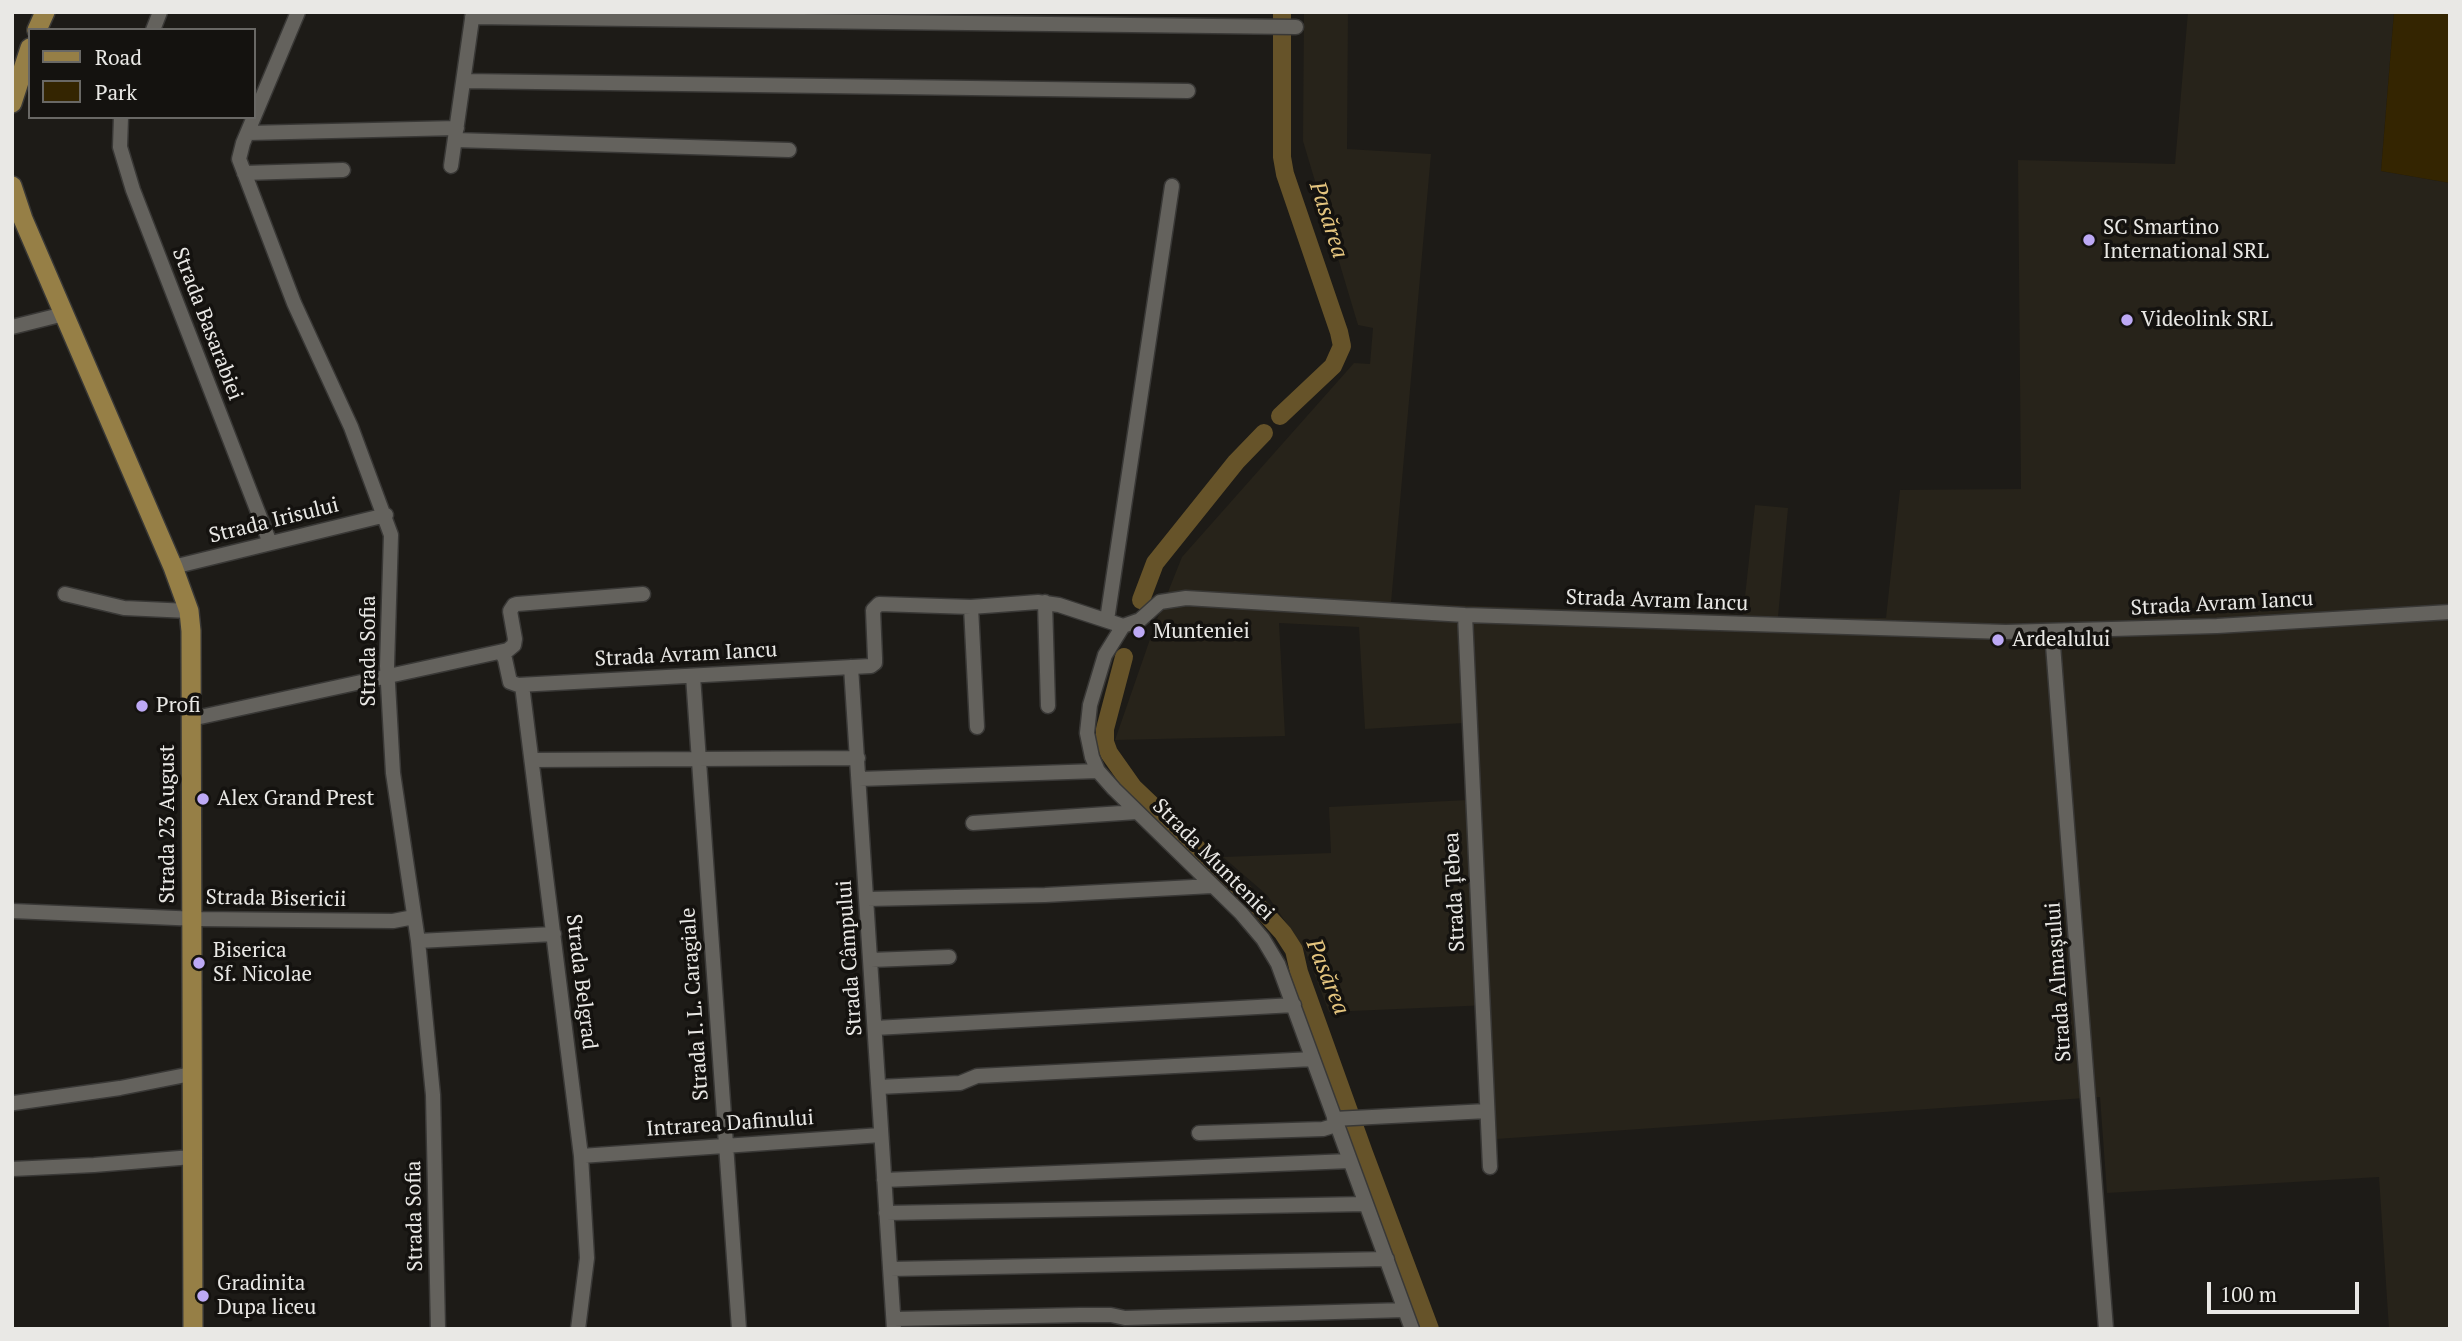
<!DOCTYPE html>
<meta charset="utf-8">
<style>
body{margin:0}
#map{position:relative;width:2462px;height:1341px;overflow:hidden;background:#1d1b17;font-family:"PT Serif",serif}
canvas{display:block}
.frame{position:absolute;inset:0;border:14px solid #e9e8e5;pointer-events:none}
.legend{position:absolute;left:28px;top:28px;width:228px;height:91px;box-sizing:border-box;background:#14120f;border:2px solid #696865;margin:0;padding:9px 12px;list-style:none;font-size:21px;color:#e9e8e5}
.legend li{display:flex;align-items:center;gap:14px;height:35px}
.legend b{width:35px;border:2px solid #696865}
.scale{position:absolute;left:2207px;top:1282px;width:152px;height:32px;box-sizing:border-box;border:4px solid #e9e8e5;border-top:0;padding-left:9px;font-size:21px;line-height:24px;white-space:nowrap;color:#e9e8e5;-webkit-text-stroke:5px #14120f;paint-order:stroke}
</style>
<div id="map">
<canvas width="2462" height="1341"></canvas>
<div class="frame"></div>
<ul class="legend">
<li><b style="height:9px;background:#967f46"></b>Road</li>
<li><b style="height:19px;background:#342501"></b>Park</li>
</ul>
<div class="scale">100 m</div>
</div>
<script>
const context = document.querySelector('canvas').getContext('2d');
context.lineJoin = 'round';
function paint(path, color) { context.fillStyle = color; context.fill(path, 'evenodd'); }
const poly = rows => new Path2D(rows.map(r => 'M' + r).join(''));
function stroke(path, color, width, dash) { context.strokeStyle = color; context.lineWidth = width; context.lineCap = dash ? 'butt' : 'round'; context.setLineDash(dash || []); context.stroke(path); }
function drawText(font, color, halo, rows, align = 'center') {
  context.font = font + ' "PT Serif",serif'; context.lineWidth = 7; context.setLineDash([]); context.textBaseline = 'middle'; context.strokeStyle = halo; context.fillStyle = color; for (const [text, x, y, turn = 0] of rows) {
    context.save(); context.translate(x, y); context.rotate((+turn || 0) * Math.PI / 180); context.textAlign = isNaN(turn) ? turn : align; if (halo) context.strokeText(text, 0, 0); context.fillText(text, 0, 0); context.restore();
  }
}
const built = poly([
 [1304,12,1348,12,1347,149,1431,154,1391,603,1743,615,1755,505,1788,508,1778,617,1886,618,1900,490,2021,489,2018,160,2175,164,2188,12,2394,12,2381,171,2450,183,2450,1329,2389,1329,2379,1177,2107,1193,2100,1097,1496,1139,1489,1005,1329,1012,1305,950,1267,895,1223,857,1331,853,1329,807,1468,800,1464,723,1365,729,1359,627,1279,623,1285,736,1115,740,1156,622,1182,557,1354,363,1370,364,1373,328,1358,325,1303,141]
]);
const green = poly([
 [2394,12,2450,12,2450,183,2381,171]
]);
const river = poly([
 [1280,416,1333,366,1342,346,1339,332,1285,174,1282,157,1282,12],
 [1141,600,1155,563,1236,462,1264,433],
 [1124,657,1105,729,1105,742,1109,753,1133,787,1265,913,1283,933,1294,950,1299,972,1364,1153,1430,1329]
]);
const minor = poly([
 [298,12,243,143,239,159,294,303,351,427,391,535,387,666,393,773,418,941,433,1095,438,1329],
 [472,17,1296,27],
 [153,30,160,12],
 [464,81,1188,91],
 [121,117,120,147,133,190,270,543],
 [248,133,457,128],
 [455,140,789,150],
 [451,166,473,12],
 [244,173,343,170],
 [12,327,64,314],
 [173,567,386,515],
 [65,594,124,608,189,611],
 [1045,602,1048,706],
 [971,607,977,727],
 [1465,615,1490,1167],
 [1107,620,1172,186],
 [1123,626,1105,655,1090,705,1087,733,1092,757,1098,771,1114,789,1241,913,1263,939,1278,964,1412,1329],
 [2052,632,2106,1329],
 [501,652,505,659,510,682,518,685,871,666,875,663,875,658,873,610,879,604,971,607,1038,602,1059,605,1123,626,1140,620,1160,602,1186,598,1465,615,2006,632,2217,626,2450,612],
 [851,667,894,1329],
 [693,676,739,1329],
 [522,685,581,1156,587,1258,578,1329],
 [191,719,508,650,514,645,515,639,510,611,514,605,517,604,643,594],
 [532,760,858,758],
 [859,779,1098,771],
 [973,823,1137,812],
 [867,899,1045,895,1212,886],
 [12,911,199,919,393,921,414,917],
 [418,941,554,934],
 [871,960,949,957],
 [875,1028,1294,1005],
 [879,1087,960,1083,977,1076,1313,1059],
 [14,1103,120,1088,191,1074],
 [1334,1119,1487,1111],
 [1199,1133,1323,1129,1336,1125],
 [581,1156,881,1135],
 [12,1169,94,1165,192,1157],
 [884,1180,1350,1161],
 [886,1213,1366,1204],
 [890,1269,1387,1259],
 [894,1319,1080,1315,1111,1315,1125,1318,1405,1310]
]);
const major = poly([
 [37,30,45,12],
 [12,103,30,48],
 [12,186,23,219,173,567,189,611,191,631,193,1329]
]);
const markers = [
 [2089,240,7,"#bda9f5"],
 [2127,320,7,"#bda9f5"],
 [1139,632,7,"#bda9f5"],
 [1998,640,7,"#bda9f5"],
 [142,706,7,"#bda9f5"],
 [203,799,7,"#bda9f5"],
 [199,963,7,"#bda9f5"],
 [203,1296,7,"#bda9f5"]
];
const poiNames = [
 ["SC Smartino",2103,228],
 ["International SRL",2103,252],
 ["Videolink SRL",2141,320],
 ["Munteniei",1153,632],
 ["Ardealului",2012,640],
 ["Profi",156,706],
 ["Alex Grand Prest",217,799],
 ["Biserica",213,951],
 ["Sf. Nicolae",213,975],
 ["Gradinita",217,1284],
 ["Dupa liceu",217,1308]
];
const streetNames = [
 ["Strada Basarabiei",207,324,69],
 ["Strada Irisului",274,521,-14],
 ["Strada Avram Iancu",1657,601,2],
 ["Strada Avram Iancu",2222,604,-3],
 ["Strada Sofia",369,651,-90],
 ["Strada Avram Iancu",686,655,-3],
 ["Strada 23 August",168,824,-90],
 ["Strada Munteniei",1213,860,45],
 ["Strada Țebea",1455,892,-93],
 ["Strada Bisericii",276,899,1],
 ["Strada Câmpului",850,958,-94],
 ["Strada Belgrad",581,982,83],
 ["Strada Almașului",2059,982,-94],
 ["Strada I. L. Caragiale",695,1004,-94],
 ["Intrarea Dafinului",730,1124,-4],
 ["Strada Sofia",415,1216,-91]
];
const waterNames = [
 ["Pasărea",1328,220,72],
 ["Pasărea",1327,977,68]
];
paint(built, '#27231a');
paint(green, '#342501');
stroke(river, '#665329', 18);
stroke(minor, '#393836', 17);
stroke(major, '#393836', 22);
stroke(minor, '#64625d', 14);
stroke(major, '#967f46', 19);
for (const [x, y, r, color] of markers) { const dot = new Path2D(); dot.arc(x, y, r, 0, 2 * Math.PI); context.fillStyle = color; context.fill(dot); stroke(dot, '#14120f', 2.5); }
drawText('21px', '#e9e8e5', '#14120f', poiNames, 'left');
drawText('21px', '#e9e8e5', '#14120f', streetNames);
drawText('italic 23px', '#e4c47e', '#14120f', waterNames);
</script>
